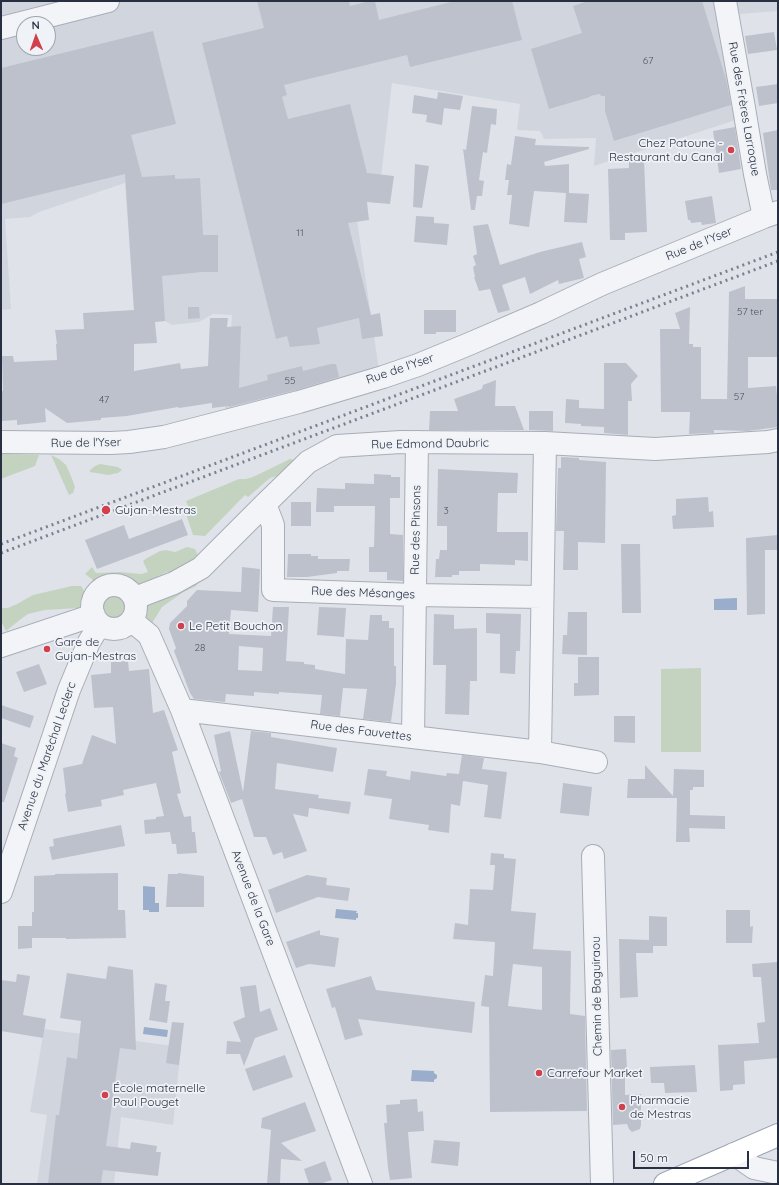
<!DOCTYPE html>
<meta charset="utf-8">
<style>
body{margin:0}
#map{position:relative;width:779px;height:1185px;overflow:hidden;background:#dfe3e9;font-family:Quicksand,sans-serif}
canvas{display:block}
.frame{position:absolute;inset:0;border:2px solid #282f41;pointer-events:none}
.north{position:absolute;left:16px;top:16px;width:40px;height:40px;box-sizing:border-box;background:#eff2f6;border:1px solid #9fa4ae;border-radius:50%;rotate:358deg;font-size:11px;font-weight:700;line-height:16px;text-align:center;color:#282f41}
.north::after{content:'';display:block;margin:auto;width:14px;height:18px;background:#d1414d;clip-path:polygon(50% 0,100% 100%,50% 72%,0 100%)}
.scale{position:absolute;left:633px;top:1151px;width:116px;height:18px;box-sizing:border-box;border:2px solid #282f41;border-top:0;padding-left:5px;font-size:12px;line-height:14px;white-space:nowrap;color:#282f41;-webkit-text-stroke:3px #eff2f6;paint-order:stroke}
</style>
<div id="map">
<canvas width="779" height="1185"></canvas>
<div class="frame"></div>
<div class="north">N</div>
<div class="scale">50 m</div>
</div>
<script>
const context = document.querySelector('canvas').getContext('2d');
context.lineJoin = 'round';
function paint(path, color) { context.fillStyle = color; context.fill(path, 'evenodd'); }
const poly = rows => new Path2D(rows.map(r => 'M' + r).join(''));
function stroke(path, color, width, dash) { context.strokeStyle = color; context.lineWidth = width; context.lineCap = dash ? 'butt' : 'round'; context.setLineDash(dash || []); context.stroke(path); }
function drawText(font, color, halo, rows, align = 'center') {
  context.font = font + ' Quicksand,sans-serif'; context.lineWidth = 3.5; context.setLineDash([]); context.textBaseline = 'middle'; context.strokeStyle = halo; context.fillStyle = color; for (const [text, x, y, turn = 0] of rows) {
    context.save(); context.translate(x, y); context.rotate((+turn || 0) * Math.PI / 180); context.textAlign = isNaN(turn) ? turn : align; if (halo) context.strokeText(text, 0, 0); context.fillText(text, 0, 0); context.restore();
  }
}
const built = poly([
 [1,1,778,1,778,11,726,15,739,119,594,166,596,138,544,139,540,131,517,130,520,104,392,83,378,203,354,200,379,370,225,411,232,315,213,314,199,322,172,325,165,321,135,324,125,183,39,212,30,217,5,219,11,309,1,310],
 [24,24,48,24,48,48,24,48],
 [44,1029,181,1047,173,1125,121,1117,114,1184,37,1184,47,1115,30,1112]
]);
const green = poly([
 [1,454,9,454,39,455,35,466,1,479],
 [51,455,59,459,66,465,71,476,75,487,73,493,69,495],
 [290,459,294,460,277,476,270,478,248,497,245,495,205,536,193,535,186,514,188,506,186,501,239,479,246,479,253,477],
 [100,464,118,467,122,470,118,473,108,475,90,472,90,470,95,466],
 [187,547,195,549,199,557,181,574,167,572,151,580,143,586,128,578,119,576,108,577,98,580,93,580,85,574,92,567,96,573,120,572,141,574,148,572,143,561,147,558,160,551,166,550,175,552],
 [203,576,196,586,182,593,162,607,149,628,144,621,144,614,150,600],
 [72,586,81,586,85,592,84,601,79,608,45,610,28,614,21,619,6,631,1,621,1,608,8,608,17,604,33,595],
 '101 607a13 13 0 1 1 26 0a13 13 0 1 1-26 0Z',
 [701,668,701,752,661,752,661,669]
]);
const water = poly([
 [737,598,737,610,714,610,714,599],
 [143,886,155,887,155,903,159,903,159,912,149,912,149,910,143,910],
 [336,909,357,911,356,913,358,913,358,918,356,918,356,920,335,918],
 [144,1027,168,1030,167,1037,143,1034],
 [412,1070,434,1071,434,1073,437,1075,437,1078,434,1080,434,1082,411,1081]
]);
const building = poly([
 [257,1,349,1,350,6,370,1,375,1,379,20,455,1,512,1,522,40,410,67,407,55,284,85,287,95,282,97,288,119,350,104,367,173,394,176,390,204,367,202,369,220,348,223,371,315,380,313,383,336,362,339,359,318,317,328,320,344,290,347,287,336,276,339,202,43,264,28],
 [588,1,702,1,726,79,731,105,614,141,605,111,605,96,601,96,600,94,590,96,590,97,549,109,531,49,582,33,573,6],
 [153,31,176,124,131,135,142,177,175,175,175,179,200,178,203,235,218,235,218,272,202,272,162,276,165,321,155,322,157,343,134,344,134,371,180,363,181,369,208,366,210,318,228,318,227,327,241,326,239,388,268,380,267,375,302,366,303,371,331,364,336,364,339,377,296,390,229,407,229,406,212,408,212,403,179,408,178,407,127,416,101,418,101,420,67,423,45,408,46,422,17,425,17,420,1,421,1,391,3,391,2,356,13,356,14,362,57,360,56,344,57,344,55,330,84,329,83,313,134,310,125,174,1,204,1,68],
 [774,32,777,50,748,54,745,36],
 [778,84,778,103,759,106,756,87],
 [438,92,463,96,460,110,444,108,442,125,426,122,427,115,412,113,414,95,437,99],
 [472,106,497,109,496,125,491,124,487,153,483,152,479,180,484,181,482,196,477,196,475,210,471,210,463,149,466,150],
 [735,127,741,169,719,173,713,131],
 [778,130,778,190,771,190,763,133],
 [515,136,536,139,535,145,589,147,589,149,544,162,545,166,569,164,569,193,589,194,587,223,564,222,566,193,534,191,529,227,509,224,512,195,507,195,509,180,505,180,507,164,511,165],
 [644,160,647,232,625,233,625,240,610,240,608,169,629,168,629,161],
 [415,164,429,166,422,208,413,207],
 [712,196,716,223,702,225,701,222,691,223,690,220,688,220,685,201],
 [416,216,434,217,434,223,449,224,447,245,414,242],
 [488,224,500,265,540,252,582,242,586,257,579,259,584,278,559,284,558,280,530,294,525,277,502,285,510,310,498,313,490,289,479,291,474,277,475,277,473,267,476,265,473,256,477,254,473,226],
 [745,286,745,299,778,299,778,357,748,357,748,388,776,386,778,405,778,427,748,431,714,430,714,433,689,434,690,412,661,412,660,329,680,329,675,313,690,307,689,344,693,344,693,347,701,347,701,399,727,399,729,292],
 [188,307,199,307,200,318,188,319],
 [424,310,456,310,456,332,436,332,436,334,424,334],
 [604,363,626,363,638,376,631,384,632,401,628,401,628,435,604,433,604,427,581,426,581,424,565,423,566,399,579,400,579,408,604,409],
 [496,380,495,406,515,406,524,430,429,430,430,411,458,411,454,399,482,389,483,385],
 [529,411,553,411,553,431,529,430],
 [561,457,579,458,579,460,606,462,605,543,578,542,578,570,563,570,564,531,556,531,558,468,561,468],
 [438,469,518,473,517,493,498,493,497,532,528,532,528,561,515,560,515,565,480,564,480,571,459,571,459,575,452,575,452,577,435,577,436,559,439,559,440,550,447,550,447,526,437,526],
 [374,474,391,475,391,477,400,477,400,498,390,498,390,534,403,535,403,581,387,580,387,572,369,572,369,547,374,547,375,506,334,506,334,512,316,512,317,488,345,489,345,483,374,484],
 [708,497,709,512,713,511,714,527,673,529,672,516,676,515,676,499],
 [291,502,311,502,311,526,291,526],
 [182,519,188,535,97,569,85,540,124,525,129,539],
 [778,535,778,550,765,550,765,614,747,615,746,538],
 [621,544,640,544,641,613,622,613],
 [288,554,311,554,311,556,318,556,318,559,350,559,349,571,337,571,337,573,307,577,287,577],
 [242,567,260,569,258,612,231,610,229,634,271,636,273,607,289,607,286,661,304,662,304,664,315,665,315,669,345,674,346,639,368,640,370,615,382,615,382,621,389,621,389,628,394,628,394,666,396,666,396,684,391,722,363,719,367,689,343,688,340,716,320,714,322,695,279,692,279,694,254,692,254,696,226,694,225,702,194,699,190,693,174,651,176,648,169,629,170,623,187,606,187,601,197,590,241,592],
 [239,646,263,648,262,671,238,670],
 [319,607,346,608,344,637,317,635],
 [568,612,587,612,587,655,562,654,563,635,567,635],
 [486,613,521,614,520,651,516,651,515,674,500,673,500,634,486,633],
 [434,614,454,615,454,629,477,628,477,681,470,681,469,715,445,714,446,665,433,665],
 [578,657,599,657,599,695,574,696,574,683,578,683],
 [128,661,129,671,149,669,153,713,164,710,178,750,172,752,181,793,177,794,184,817,191,816,192,832,195,832,197,853,177,854,176,844,172,844,170,832,145,834,144,820,156,819,156,817,164,816,156,783,123,790,124,795,101,800,102,806,68,812,65,794,66,793,63,768,82,764,92,735,116,744,113,707,94,708,91,675,111,673,111,662],
 [39,664,47,684,24,692,16,672],
 [1,705,34,716,30,728,1,718],
 [614,716,635,716,635,743,614,742],
 [230,731,243,792,251,731,271,733,271,737,337,748,333,772,277,763,275,789,319,795,318,798,351,802,349,814,309,808,308,817,293,814,307,851,284,859,282,852,273,855,266,837,254,837,242,799,231,803,219,772,221,771,214,735],
 [1,743,16,748,14,756,18,758,4,802,1,802],
 [462,755,484,758,482,769,507,772,501,819,484,817,488,785,463,781,460,806,451,804,449,833,428,830,429,825,389,819,392,799,364,795,368,769,387,771,386,776,410,780,411,771,446,776,447,773,459,774],
 [645,765,673,796,674,769,704,770,704,787,693,787,693,790,690,790,690,815,725,816,725,829,689,828,690,842,676,842,677,798,627,798,628,779,645,779],
 [563,783,592,787,589,816,560,813],
 [121,825,125,846,52,860,49,847,54,846,53,839],
 [491,853,504,854,504,858,516,859,511,911,536,913,533,949,571,951,570,1014,585,1016,587,1111,490,1112,489,1007,481,1006,485,975,493,976,495,942,453,939,455,923,468,925,470,889,493,890,495,865,490,865],
 [513,964,542,967,542,1010,508,1006],
 [118,873,118,910,125,910,126,938,66,939,66,938,32,938,32,948,18,949,18,926,32,926,32,912,34,912,34,876,55,875,55,874],
 [178,873,204,876,204,907,166,907,168,874,178,874],
 [307,875,327,878,326,885,350,888,348,901,318,897,276,913,268,890],
 [726,910,750,910,750,927,753,926,752,943,726,943],
 [649,916,667,917,667,946,653,946,653,953,636,953,638,997,620,998,619,939,649,940],
 [320,930,320,935,339,938,335,967,309,964,296,968,286,942],
 [777,962,778,975,778,1058,744,1061,745,1084,733,1085,733,1090,720,1091,718,1045,759,1043,757,1023,765,1022,761,977,753,977,752,964],
 [108,966,133,970,136,1050,120,1048,106,1146,130,1149,131,1142,157,1146,156,1152,161,1152,158,1176,103,1170,101,1184,48,1184,56,1115,59,1115,67,1057,77,1059,81,1021,60,1018,67,973,106,979],
 [17,974,30,976,23,1015,46,1019,43,1038,1,1031,1,980,16,982],
 [371,976,376,990,475,1002,472,1033,358,1019,363,1035,345,1040,335,1007,332,1008,326,989],
 [155,983,167,985,165,1001,170,1001,167,1023,149,1020],
 [256,985,260,1012,270,1008,278,1030,255,1038,244,1066,240,1054,226,1054,227,1041,241,1042,233,1022,245,1017,240,987],
 [172,1022,184,1023,179,1065,166,1063],
 [626,1049,627,1069,625,1069,625,1095,641,1094,641,1125,640,1129,632,1132,629,1129,627,1124,613,1125,611,1050],
 [285,1055,293,1077,253,1091,245,1069],
 [695,1065,697,1092,665,1093,664,1083,651,1083,650,1067],
 [417,1099,418,1112,423,1111,424,1131,408,1132,412,1178,390,1180,388,1168,384,1123,387,1123,386,1105,400,1104,400,1100],
 [305,1102,316,1131,281,1143,302,1161,281,1159,280,1184,267,1184,271,1130,261,1128,262,1118],
 [434,1140,460,1142,458,1166,431,1163],
 [325,1161,332,1180,320,1184,309,1184,304,1169]
]);
const minor = poly([
 [725,1,744,108,755,174,764,217],
 [1,28,108,1],
 [1,442,111,443,129,442,164,437,299,402,383,377,418,365,469,344,541,313,602,284,764,217,778,212],
 [265,504,273,525,273,590,415,595,542,597],
 '92 607a22 22 0 1 1 44 0a22 22 0 1 1-44 0Z',
 [135,598,174,583,201,568,265,504,308,462,337,446,401,442,545,443,655,449,768,442,778,440],
 [132,621,149,635,182,710,361,1184],
 [1,646,94,615],
 [182,710,540,752,545,443],
 [413,737,417,442],
 [540,752,596,762],
 [593,856,602,1184],
 [1,892,69,690,89,642,100,624],
 [734,1154,754,1168,778,1173]
]);
const major = poly([
 [665,1184,778,1135]
]);
const rail = poly([
 [1,544,778,252],
 [1,553,778,261]
]);
const markers = [
 [731,150,4,"#d1414d"],
 [106,510,5,"#d1414d"],
 [181,626,4,"#d1414d"],
 [47,649,4,"#d1414d"],
 [539,1073,4,"#d1414d"],
 [105,1095,4,"#d1414d"],
 [622,1107,4,"#d1414d"]
];
const numberNames = [
 ["67",648,61],
 ["11",300,233],
 ["57 ter",750,312],
 ["55",290,381],
 ["57",739,397],
 ["47",104,400],
 ["3",446,511],
 ["28",200,648]
];
const streetNames = [
 ["Rue des Frères Larroque",744,109,80],
 ["Rue de l'Yser",699,244,-22],
 ["Rue de l'Yser",400,369,-19],
 ["Rue de l'Yser",86,443,-1],
 ["Rue Edmond Daubric",430,444,-1],
 ["Rue des Pinsons",416,530,-89],
 ["Rue des Mésanges",363,593,2],
 ["Rue des Fauvettes",361,731,7],
 ["Avenue du Maréchal Leclerc",47,756,-71],
 ["Avenue de la Gare",253,898,69],
 ["Chemin de Baguiraou",597,996,-91]
];
const poiNames = [
 ["Chez Patoune -",723,143,"right"],
 ["Restaurant du Canal",723,157,"right"],
 ["Gujan-Mestras",115,510],
 ["Le Petit Bouchon",189,626],
 ["Gare de",55,642],
 ["Gujan-Mestras",55,656],
 ["Carrefour Market",547,1073],
 ["École maternelle",113,1088],
 ["Paul Pouget",113,1102],
 ["Pharmacie",630,1100],
 ["de Mestras",630,1114]
];
paint(built, '#d1d5de');
paint(green, '#c4d3c0');
paint(water, '#9aadca');
paint(building, '#bdc1cc');
stroke(minor, '#a8adb7', 24);
stroke(major, '#9fa6b5', 24);
stroke(minor, '#f2f4f7', 22);
stroke(major, '#fff', 22);
stroke(rail, '#798193', 3, [2, 4]);
for (const [x, y, r, color] of markers) { const dot = new Path2D(); dot.arc(x, y, r, 0, 2 * Math.PI); context.fillStyle = color; context.fill(dot); stroke(dot, '#eff2f6', 1.5); }
drawText('10px', '#4d5464', null, numberNames);
drawText('12px', '#282f41', '#eff2f6', streetNames);
drawText('12px', '#282f41', '#eff2f6', poiNames, 'left');
</script>
